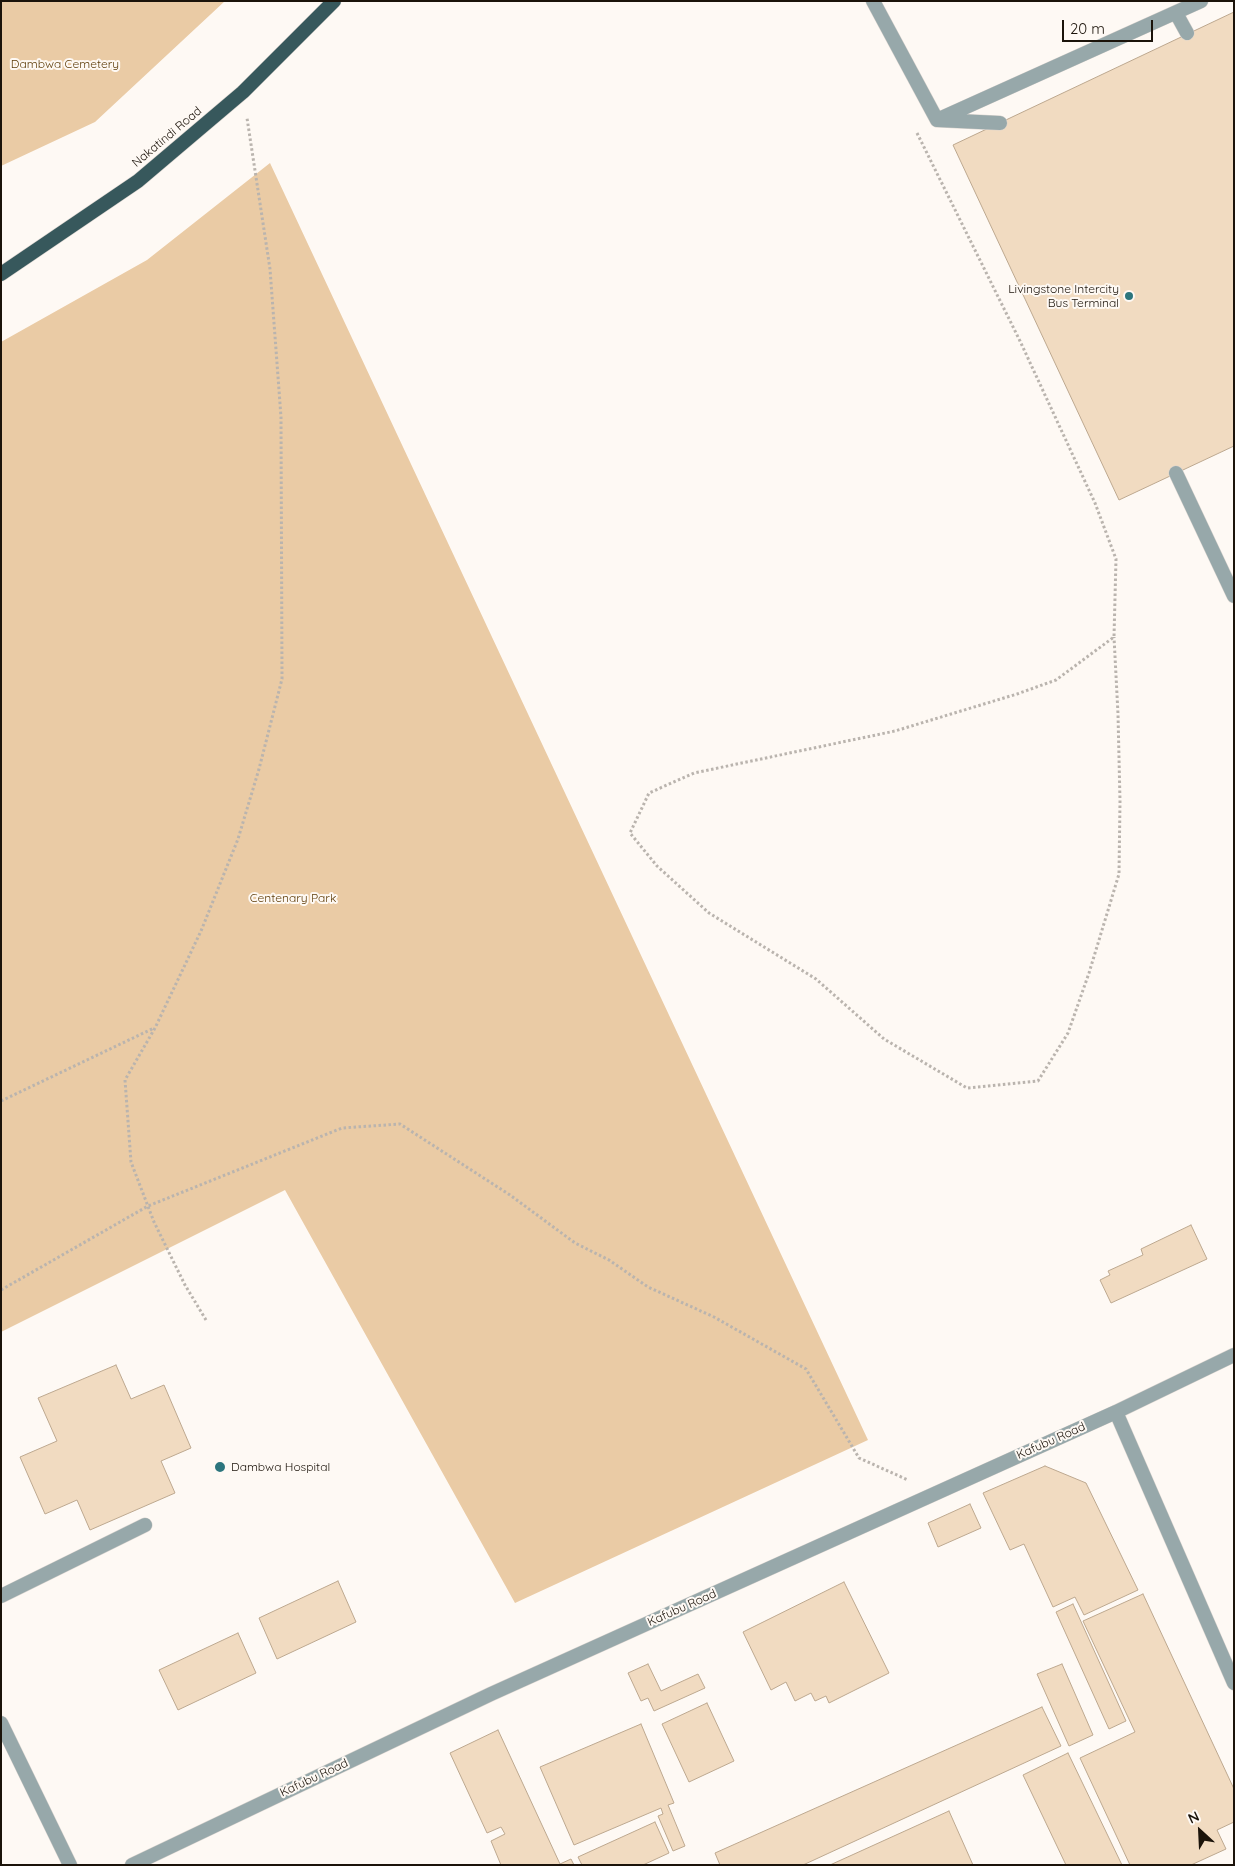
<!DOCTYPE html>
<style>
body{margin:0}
#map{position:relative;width:1235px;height:1866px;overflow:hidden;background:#fef9f4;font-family:Quicksand,sans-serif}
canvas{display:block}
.frame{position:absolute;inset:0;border:2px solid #1b130a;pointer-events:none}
.north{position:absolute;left:1175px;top:1806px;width:50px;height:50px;-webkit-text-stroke:4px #fef9f4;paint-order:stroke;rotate:335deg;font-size:14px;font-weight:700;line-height:20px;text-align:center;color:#1b130a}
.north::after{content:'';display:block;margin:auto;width:18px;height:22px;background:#1b130a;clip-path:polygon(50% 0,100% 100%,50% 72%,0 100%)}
.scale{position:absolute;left:1062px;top:20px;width:91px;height:22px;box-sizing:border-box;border:2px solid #1b130a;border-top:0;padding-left:6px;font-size:15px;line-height:18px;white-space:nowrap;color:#1b130a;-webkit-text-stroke:4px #fef9f4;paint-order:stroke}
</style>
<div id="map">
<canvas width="1235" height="1866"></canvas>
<div class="frame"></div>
<div class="north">N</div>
<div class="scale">20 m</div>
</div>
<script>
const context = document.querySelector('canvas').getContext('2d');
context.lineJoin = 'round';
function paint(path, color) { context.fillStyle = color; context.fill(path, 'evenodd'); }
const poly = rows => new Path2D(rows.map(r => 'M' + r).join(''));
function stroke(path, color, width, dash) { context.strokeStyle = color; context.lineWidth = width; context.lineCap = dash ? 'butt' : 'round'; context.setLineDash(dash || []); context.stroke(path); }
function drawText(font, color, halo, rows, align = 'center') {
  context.font = font + ' Quicksand,sans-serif'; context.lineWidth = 4; context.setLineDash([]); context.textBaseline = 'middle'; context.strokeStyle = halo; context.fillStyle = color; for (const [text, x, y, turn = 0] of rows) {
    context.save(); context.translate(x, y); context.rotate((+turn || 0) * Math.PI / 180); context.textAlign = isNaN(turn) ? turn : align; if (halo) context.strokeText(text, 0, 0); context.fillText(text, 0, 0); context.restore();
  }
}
const green = poly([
 [1,1,225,1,95,122,1,166],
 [270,163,868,1440,515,1603,285,1190,1,1332,1,342,147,260]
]);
const building = poly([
 [1234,12,1234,446,1119,500,953,145,1234,12],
 [1191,1225,1207,1259,1111,1303,1100,1280,1110,1275,1108,1271,1143,1255,1141,1249,1191,1225],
 [116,1365,131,1399,164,1385,191,1448,161,1461,175,1493,90,1530,77,1500,45,1514,20,1457,57,1441,38,1398,116,1365],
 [1045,1466,1086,1483,1138,1590,1084,1615,1075,1597,1053,1607,1024,1544,1010,1550,983,1493,1045,1466],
 [970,1504,981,1528,938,1547,928,1523,970,1504],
 [338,1581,356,1622,277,1659,259,1618,338,1581],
 [844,1582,889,1673,829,1703,826,1696,815,1701,811,1693,795,1701,786,1682,771,1690,743,1632,844,1582],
 [1143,1594,1234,1789,1234,1822,1217,1830,1226,1849,1191,1865,1130,1865,1080,1758,1135,1732,1083,1621,1143,1594],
 [1073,1604,1126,1721,1109,1729,1056,1612,1073,1604],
 [238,1633,256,1673,178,1710,159,1670,238,1633],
 [648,1664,661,1691,698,1674,705,1688,654,1711,648,1698,641,1701,628,1673,648,1664],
 [1062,1664,1093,1735,1069,1746,1037,1674,1062,1664],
 [707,1703,734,1761,689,1782,662,1724,707,1703],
 [1042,1707,1061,1746,803,1865,720,1865,715,1853,1042,1707],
 [641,1724,674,1803,668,1805,685,1846,673,1851,658,1816,663,1814,661,1808,574,1845,540,1767,641,1724],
 [498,1730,560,1864,571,1859,574,1865,501,1865,491,1841,505,1834,501,1827,487,1833,450,1753,498,1730],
 [1068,1753,1122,1865,1066,1865,1023,1775,1068,1753],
 [949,1811,973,1865,830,1865,949,1811],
 [655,1822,669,1853,643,1865,582,1865,578,1857,655,1822]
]);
const path = poly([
 [917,133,1020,341,1095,503,1116,559,1114,637,1056,680,1017,694,895,731,694,773,649,793,630,833,657,866,709,913,816,979,884,1039,967,1088,1038,1081,1068,1033,1089,973,1119,874,1120,801,1118,714,1114,637],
 [1,1101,154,1028],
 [1,1290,148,1206,342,1128,400,1124,510,1195,575,1243,609,1260,648,1287,714,1317,806,1369,859,1458,908,1480],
 [206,1320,185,1285,154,1222,131,1162,125,1080,155,1028,201,931,238,839,259,769,282,679,281,417,270,269,247,118]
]);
const service = poly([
 [873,1,937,120,1000,123],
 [1176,13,1187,33],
 [937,120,1201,1],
 [1176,473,1234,596],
 [1,1596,145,1525]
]);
const minor = poly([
 [1116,1412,1234,1683],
 [1,1723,70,1865],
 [132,1865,491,1694,1116,1412,1234,1355]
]);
const trunk = poly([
 [1,274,138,181,243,92,334,1]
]);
const markers = [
 [1129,296,5,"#2c757d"],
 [220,1467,6,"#2c757d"]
];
const parkNames = [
 ["Dambwa Cemetery",65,64],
 ["Centenary Park",293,898]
];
const streetNames = [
 ["Nakatindi Road",167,137,-40],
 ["Kafubu Road",1051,1441,-24],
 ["Kafubu Road",682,1608,-24],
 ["Kafubu Road",314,1778,-25]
];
const poiNames = [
 ["Livingstone Intercity",1119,289],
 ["Bus Terminal",1119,303],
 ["Dambwa Hospital",231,1467,"left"]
];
paint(green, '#eacba5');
paint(building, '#f1dbc1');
stroke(building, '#bda88f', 1);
stroke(service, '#dad4cf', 15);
stroke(minor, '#dad4cf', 15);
stroke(trunk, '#dad4cf', 15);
stroke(path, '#bab4ae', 3, [2.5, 2.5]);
stroke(service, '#97a8aa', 14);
stroke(minor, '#97a8aa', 14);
stroke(trunk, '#37585c', 14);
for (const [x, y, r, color] of markers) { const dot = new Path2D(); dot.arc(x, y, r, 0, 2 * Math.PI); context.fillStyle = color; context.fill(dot); stroke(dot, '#fef9f4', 2); }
drawText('12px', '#5e3c08', '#fef9f4', parkNames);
drawText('12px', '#1b130a', '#fef9f4', streetNames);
drawText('12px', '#1b130a', '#fef9f4', poiNames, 'right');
</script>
